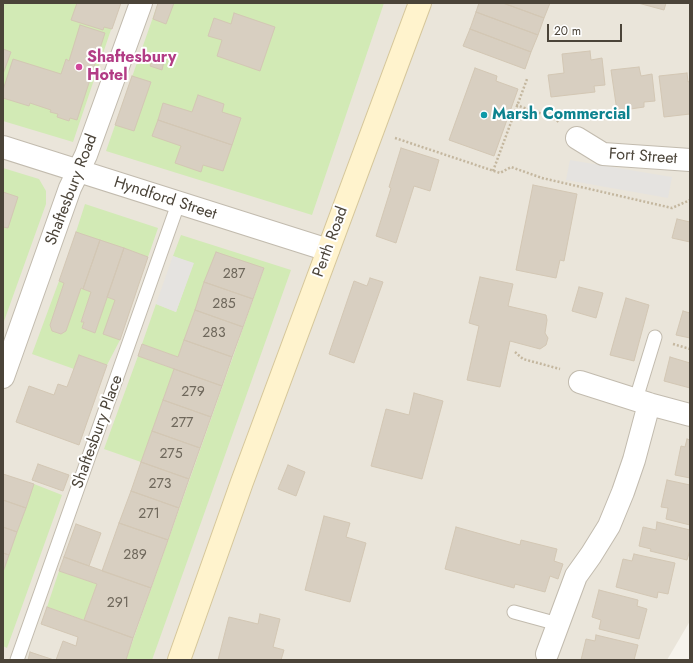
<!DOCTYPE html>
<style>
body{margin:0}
#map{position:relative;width:693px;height:663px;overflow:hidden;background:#f6f3ec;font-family:Jost,sans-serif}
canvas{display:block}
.frame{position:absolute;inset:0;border:4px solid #4b4439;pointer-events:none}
.scale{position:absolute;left:547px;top:24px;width:75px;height:18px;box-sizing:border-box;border:2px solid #4b4439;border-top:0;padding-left:5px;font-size:12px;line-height:14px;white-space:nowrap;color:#4b4439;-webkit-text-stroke:3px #fff;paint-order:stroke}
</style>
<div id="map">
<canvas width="693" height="663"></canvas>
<div class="frame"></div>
<div class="scale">20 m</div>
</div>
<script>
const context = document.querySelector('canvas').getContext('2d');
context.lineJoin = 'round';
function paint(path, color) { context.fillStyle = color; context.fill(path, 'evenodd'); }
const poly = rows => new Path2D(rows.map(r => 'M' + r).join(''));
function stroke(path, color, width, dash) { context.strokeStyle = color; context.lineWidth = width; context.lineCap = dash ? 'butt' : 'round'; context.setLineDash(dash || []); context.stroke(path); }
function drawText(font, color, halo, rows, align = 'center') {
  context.font = font + ' Jost,sans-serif'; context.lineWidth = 4; context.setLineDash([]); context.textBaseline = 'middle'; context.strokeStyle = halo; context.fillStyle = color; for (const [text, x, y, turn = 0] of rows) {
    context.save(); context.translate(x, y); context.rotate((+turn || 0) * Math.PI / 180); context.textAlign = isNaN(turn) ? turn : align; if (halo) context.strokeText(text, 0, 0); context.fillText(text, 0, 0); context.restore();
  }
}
const residential = poly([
 [3,3,690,3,690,621,667,660,3,660]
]);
const green = poly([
 [3,3,120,3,73,142,3,121],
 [158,3,384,3,312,215,106,151],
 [3,168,39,179,46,191,46,204,3,324],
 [85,204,158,228,148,257,76,232],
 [181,235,291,270,152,660,126,660,264,269,216,252,178,357,142,344,156,304,176,312,193,264,173,256],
 [59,281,64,283,50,325,52,331,61,334,66,331,81,288,91,292,81,321,84,322,82,328,95,333,107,297,115,300,120,340,107,365,79,355,74,369,32,354],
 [138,356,174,369,141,462,104,449],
 [34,484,62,495,7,648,3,646,3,572],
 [59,571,97,584,84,620,47,607]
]);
const parking = poly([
 [570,160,672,177,668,198,566,180],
 [173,256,194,263,176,312,156,304]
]);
const building = poly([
 [77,3,121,3,112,29,104,27,103,30,71,20,77,3],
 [158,3,174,3,166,24,153,19,158,3],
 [479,3,503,3,544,18,538,35,476,12,479,3],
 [503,3,550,3,544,18,503,3],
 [638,3,666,3,664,10,638,3],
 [476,12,538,35,531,52,470,29,476,12],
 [234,13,275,27,260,71,217,56,222,40,208,36,214,18,231,24,234,13],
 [80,25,105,33,77,120,70,118,69,121,57,117,58,114,50,112,51,110,30,103,29,106,3,98,3,90,13,59,61,74,66,59,69,61,80,25],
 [470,29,531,52,525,69,463,46,470,29],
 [3,49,11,52,3,74,3,49],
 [590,51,591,60,602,58,605,85,594,86,595,92,551,97,548,75,564,73,562,54,590,51],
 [155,54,165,57,162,70,150,66,155,54],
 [639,67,641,76,652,74,655,101,644,102,644,107,617,111,611,70,639,67],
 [475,68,497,76,496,81,518,89,494,156,449,140,475,68],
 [687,73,688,82,690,81,690,114,664,117,659,76,687,73],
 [132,76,151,82,134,131,115,125,132,76],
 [198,95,224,104,222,112,241,118,232,145,158,120,163,103,192,112,198,95],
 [158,120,232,145,223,171,203,165,201,172,175,163,181,146,152,136,158,120],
 [401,148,439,160,430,191,414,186,396,243,376,236,391,188,389,187,401,148],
 [533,185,577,194,564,261,560,260,556,278,516,270,533,185],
 [3,192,18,197,8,228,3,227,3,192],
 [677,219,690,222,690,242,672,238,677,219],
 [76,232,100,240,83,289,81,288,66,331,61,334,52,331,50,325,64,283,59,281,76,232],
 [100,240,124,248,95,333,82,328,84,322,81,322,91,292,83,289,100,240],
 [124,248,148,257,120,340,103,334,115,300,107,297,124,248],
 [216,252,264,268,253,299,204,282,216,252],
 [480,277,513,284,508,306,546,315,547,320,545,333,548,338,546,345,540,349,510,341,500,387,467,380,479,326,469,323,480,277],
 [370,278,383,282,354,363,329,354,354,281,367,286,370,278],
 [204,282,253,299,243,327,195,310,204,282],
 [579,287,603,293,596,318,572,311,579,287],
 [626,298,649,305,634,361,610,355,626,298],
 [195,310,243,327,232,357,184,340,195,310],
 [683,311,690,313,690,338,676,335,683,311],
 [184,340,232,357,222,386,138,356,142,344,178,357,184,340],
 [79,355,107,365,79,445,16,422,29,386,54,395,58,384,67,387,79,355],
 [670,357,690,363,690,388,664,381,670,357],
 [174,369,222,386,211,417,163,400,174,369],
 [414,393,443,401,422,479,371,466,386,409,409,415,414,393],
 [163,400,211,417,200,448,152,431,163,400],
 [152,431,200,448,189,479,141,462,152,431],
 [687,439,690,440,690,478,675,475,681,446,685,447,687,439],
 [141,462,189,479,179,508,131,491,141,462],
 [38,464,69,475,63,491,32,480,38,464],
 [288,465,305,472,296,496,278,489,288,465],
 [3,474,34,484,26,508,3,500,3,474],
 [667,480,690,485,690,525,666,519,668,508,661,507,667,480],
 [131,491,179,508,168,540,119,523,131,491],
 [3,500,26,508,17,532,3,527,3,500],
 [324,516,350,523,346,537,366,543,350,602,305,590,324,516],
 [657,522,690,530,690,550,687,560,650,551,651,549,639,546,643,527,656,530,657,522],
 [119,523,168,540,151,588,102,571,119,523],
 [76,524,101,533,89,566,64,557,76,524],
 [3,527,17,532,9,555,3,553,3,527],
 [456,527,520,545,521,540,557,549,554,561,563,564,558,579,550,576,545,592,515,584,514,588,445,569,456,527],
 [3,553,9,555,3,572,3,553],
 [634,554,675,563,668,594,658,592,657,598,616,587,623,559,632,561,634,554],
 [64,557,151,588,133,638,84,620,97,584,59,571,64,557],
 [599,590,638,600,637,606,647,609,639,639,599,629,601,620,592,617,599,590],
 [47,607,133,638,126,660,56,660,63,641,76,646,78,637,41,624,47,607],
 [260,614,280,619,273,647,284,650,281,660,218,660,229,617,258,624,260,614],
 [596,635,638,645,634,660,581,660,586,639,595,641,596,635],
 [30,652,54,660,28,660,30,652]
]);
const path = poly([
 [516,105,554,118,560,123],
 [395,138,500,173,511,167,542,178,672,208,690,200],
 [493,171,527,79],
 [673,344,690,349],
 [515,352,523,359,560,369]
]);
const lane = poly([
 [636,399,655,337],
 [514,612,558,624],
 [17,660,178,204]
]);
const street = poly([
 [577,138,603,154,690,160],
 [3,147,328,250],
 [3,377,70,188,86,155,141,3],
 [580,382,649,404,690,415],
 [547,654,576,576,591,555,609,526,623,492,634,460,649,404]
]);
const secondary = poly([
 [179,660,242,482,420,3]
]);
const markers = [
 [79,67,4,"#d1479c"],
 [484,115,4,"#0f9aa8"]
];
const numberNames = [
 ["287",234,275],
 ["285",224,305],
 ["283",214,334],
 ["279",193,393],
 ["277",182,424],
 ["275",171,455],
 ["273",160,485],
 ["271",149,515],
 ["289",135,556],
 ["291",118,604]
];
const hotelNames = [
 ["Shaftesbury",87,58],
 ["Hotel",87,76]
];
const cultureNames = [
 ["Marsh Commercial",492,115]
];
const streetNames = [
 ["Fort Street",643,157,4],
 ["Shaftesbury Road",72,190,-69],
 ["Hyndford Street",165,199,18],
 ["Perth Road",331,242,-70],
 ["Shaftesbury Place",98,432,-70]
];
paint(residential, '#eae5da');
paint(green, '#d2eab5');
paint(parking, '#e5e3e0');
paint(building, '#d8cfc1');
stroke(building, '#d3c7b4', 1);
stroke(lane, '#c2bbae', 15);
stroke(street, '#c2bbae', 24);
stroke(secondary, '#d6c79b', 24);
stroke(path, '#c4b79f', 2.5, [2, 2]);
stroke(lane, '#fff', 13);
stroke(street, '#fff', 22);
stroke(secondary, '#fff3cd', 22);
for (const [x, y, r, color] of markers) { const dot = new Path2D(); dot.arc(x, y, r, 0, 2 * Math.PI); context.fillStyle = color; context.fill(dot); stroke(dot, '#fff', 1.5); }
drawText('14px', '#6e675b', null, numberNames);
drawText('bold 16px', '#b23c85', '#fff', hotelNames, 'left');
drawText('bold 16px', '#0d838f', '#fff', cultureNames, 'left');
drawText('16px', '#4b4439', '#fff', streetNames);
</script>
